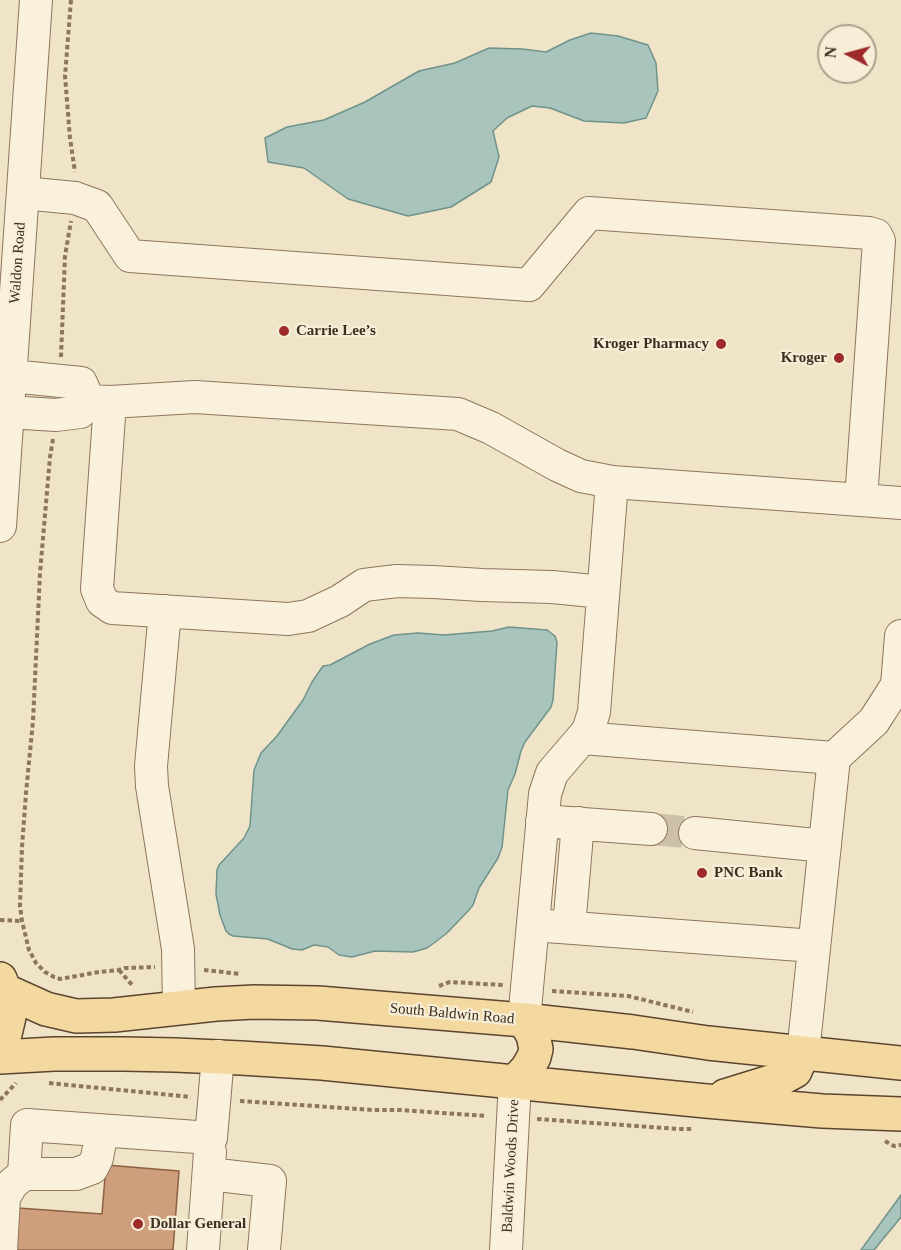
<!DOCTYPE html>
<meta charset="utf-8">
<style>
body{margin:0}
#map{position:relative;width:901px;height:1250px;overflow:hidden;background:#f0e4c8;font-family:"Times New Roman",serif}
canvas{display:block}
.north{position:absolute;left:817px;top:24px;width:60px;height:60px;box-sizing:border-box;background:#f7eed8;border:2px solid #ada18e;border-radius:50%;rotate:276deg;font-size:16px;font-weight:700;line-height:24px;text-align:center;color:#3d2e20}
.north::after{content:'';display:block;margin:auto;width:21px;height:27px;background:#9e2a2b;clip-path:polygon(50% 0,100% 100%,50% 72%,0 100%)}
</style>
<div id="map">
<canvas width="901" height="1250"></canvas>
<div class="north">N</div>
</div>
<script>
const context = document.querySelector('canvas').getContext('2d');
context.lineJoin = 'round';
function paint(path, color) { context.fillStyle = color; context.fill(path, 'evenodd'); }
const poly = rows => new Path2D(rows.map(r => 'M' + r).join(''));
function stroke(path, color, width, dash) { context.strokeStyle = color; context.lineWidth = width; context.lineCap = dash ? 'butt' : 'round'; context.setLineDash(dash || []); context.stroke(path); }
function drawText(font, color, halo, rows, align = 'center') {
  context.font = font + ' "Times New Roman",serif'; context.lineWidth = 4.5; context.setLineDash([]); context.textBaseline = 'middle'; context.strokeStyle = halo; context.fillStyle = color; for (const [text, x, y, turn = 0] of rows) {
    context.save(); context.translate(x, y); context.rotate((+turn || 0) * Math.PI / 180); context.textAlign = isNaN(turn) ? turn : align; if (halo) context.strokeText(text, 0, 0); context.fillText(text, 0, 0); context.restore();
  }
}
const water = poly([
 [591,33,618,36,648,45,656,63,658,91,646,118,624,123,584,121,550,108,532,106,507,118,493,131,499,157,491,182,451,207,408,216,348,199,304,168,268,162,265,138,287,127,324,120,365,102,419,71,455,63,489,48,522,49,546,52,570,40,591,33],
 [509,627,547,630,555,636,557,642,553,700,551,707,525,742,521,751,515,774,508,790,502,847,498,858,479,888,473,905,469,910,447,933,434,943,427,948,413,952,375,951,352,957,339,955,328,947,322,946,314,945,302,950,292,949,268,939,233,936,229,934,226,931,220,915,216,894,217,870,219,865,244,838,250,826,254,770,261,753,277,736,303,700,312,682,323,666,330,665,370,644,394,635,418,633,444,635,492,631,509,627],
 [901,1195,901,1217,874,1250,861,1250,901,1195]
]);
const building = poly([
 [106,1165,179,1171,173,1250,15,1250,18,1208,102,1214,106,1165]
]);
const minorTunnel = poly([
 [651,829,695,833]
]);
const path = poly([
 [71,0,65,76,70,138,75,172],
 [61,357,65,256,71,221],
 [53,439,50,457,40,573,33,721,26,793,22,847,20,906,22,921,29,950,36,963,45,972,54,977,60,979,99,972,119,970,125,968,155,967],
 [0,920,22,921],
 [119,970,133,986],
 [204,970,241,974],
 [439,986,450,982,503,985],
 [552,991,628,996,693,1012],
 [49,1083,191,1097],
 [0,1100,16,1083],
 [240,1101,373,1110,400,1110,487,1116],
 [537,1119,679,1129,694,1129],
 [885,1141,894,1146,901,1145]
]);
const minor = poly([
 [23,193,75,198,97,206,130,256,529,285,589,213,869,233,876,235,879,241,861,500,612,482],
 [89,401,110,402,195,397,458,414,491,428,557,465,581,476,612,482,594,712,588,731,552,773,545,794,524,1020],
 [110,402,97,589,102,601,112,608,288,619,308,616,340,601,364,585,397,581,433,582,482,585,552,587,603,592],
 [8,412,56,415,80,412,89,401,81,383,11,376],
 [861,500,901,503],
 [0,526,36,0],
 [165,611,151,766,152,786,178,949,179,1008],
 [582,738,834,758],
 [542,821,651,829],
 [695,833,825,846],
 [533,925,814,946],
 [569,927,578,823],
 [803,1053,834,758,874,721,897,685,901,636],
 [24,1174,27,1125,211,1138,218,1056],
 [209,1174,270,1181,264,1250],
 [1,1250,4,1197,12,1184,24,1174,76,1174,92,1168,97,1158,102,1131],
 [203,1250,210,1152],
 [506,1250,515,1082]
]);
const major = poly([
 [0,979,9,1001,9,1017,5,1034,0,1043],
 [6,991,46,1009,76,1016,114,1015,216,1004,254,1002,318,1003,524,1020,633,1032,708,1043,901,1063],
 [0,1057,54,1054,123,1054,175,1055,241,1058,322,1063,706,1101,822,1111,901,1114],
 [515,1082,527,1069,534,1057,536,1049,533,1035,524,1020],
 [725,1096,780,1079,795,1071,803,1053]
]);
const markers = [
 [284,331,6,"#9e2a2b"],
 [721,344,6,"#9e2a2b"],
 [839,358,6,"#9e2a2b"],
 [702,873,6,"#9e2a2b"],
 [138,1224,6,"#9e2a2b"]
];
const streetNames = [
 ["Waldon Road",18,263,-86],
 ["South Baldwin Road",452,1014,5],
 ["Baldwin Woods Drive",511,1166,-87]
];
const poiNames = [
 ["Carrie Lee’s",296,331],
 ["Kroger Pharmacy",709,344,"right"],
 ["Kroger",827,358,"right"],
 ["PNC Bank",714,873],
 ["Dollar General",150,1224]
];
paint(water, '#a9c4bc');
stroke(water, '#6f938a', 1.5);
paint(building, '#cf9f7d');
stroke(building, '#8d5f41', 1.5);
stroke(minorTunnel, '#ccc0a6', 32, [32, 16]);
stroke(minor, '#8d765c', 34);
stroke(major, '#5b4430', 36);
stroke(path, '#8d765c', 4, [4.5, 3]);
stroke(minor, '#faf1dc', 32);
stroke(major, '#f3d9a0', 33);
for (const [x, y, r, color] of markers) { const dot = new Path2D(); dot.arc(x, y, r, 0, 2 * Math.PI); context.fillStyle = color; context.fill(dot); stroke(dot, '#f7eed8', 2); }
drawText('15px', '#3d2e20', '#f7eed8', streetNames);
drawText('bold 15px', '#3d2e20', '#f7eed8', poiNames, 'left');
</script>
